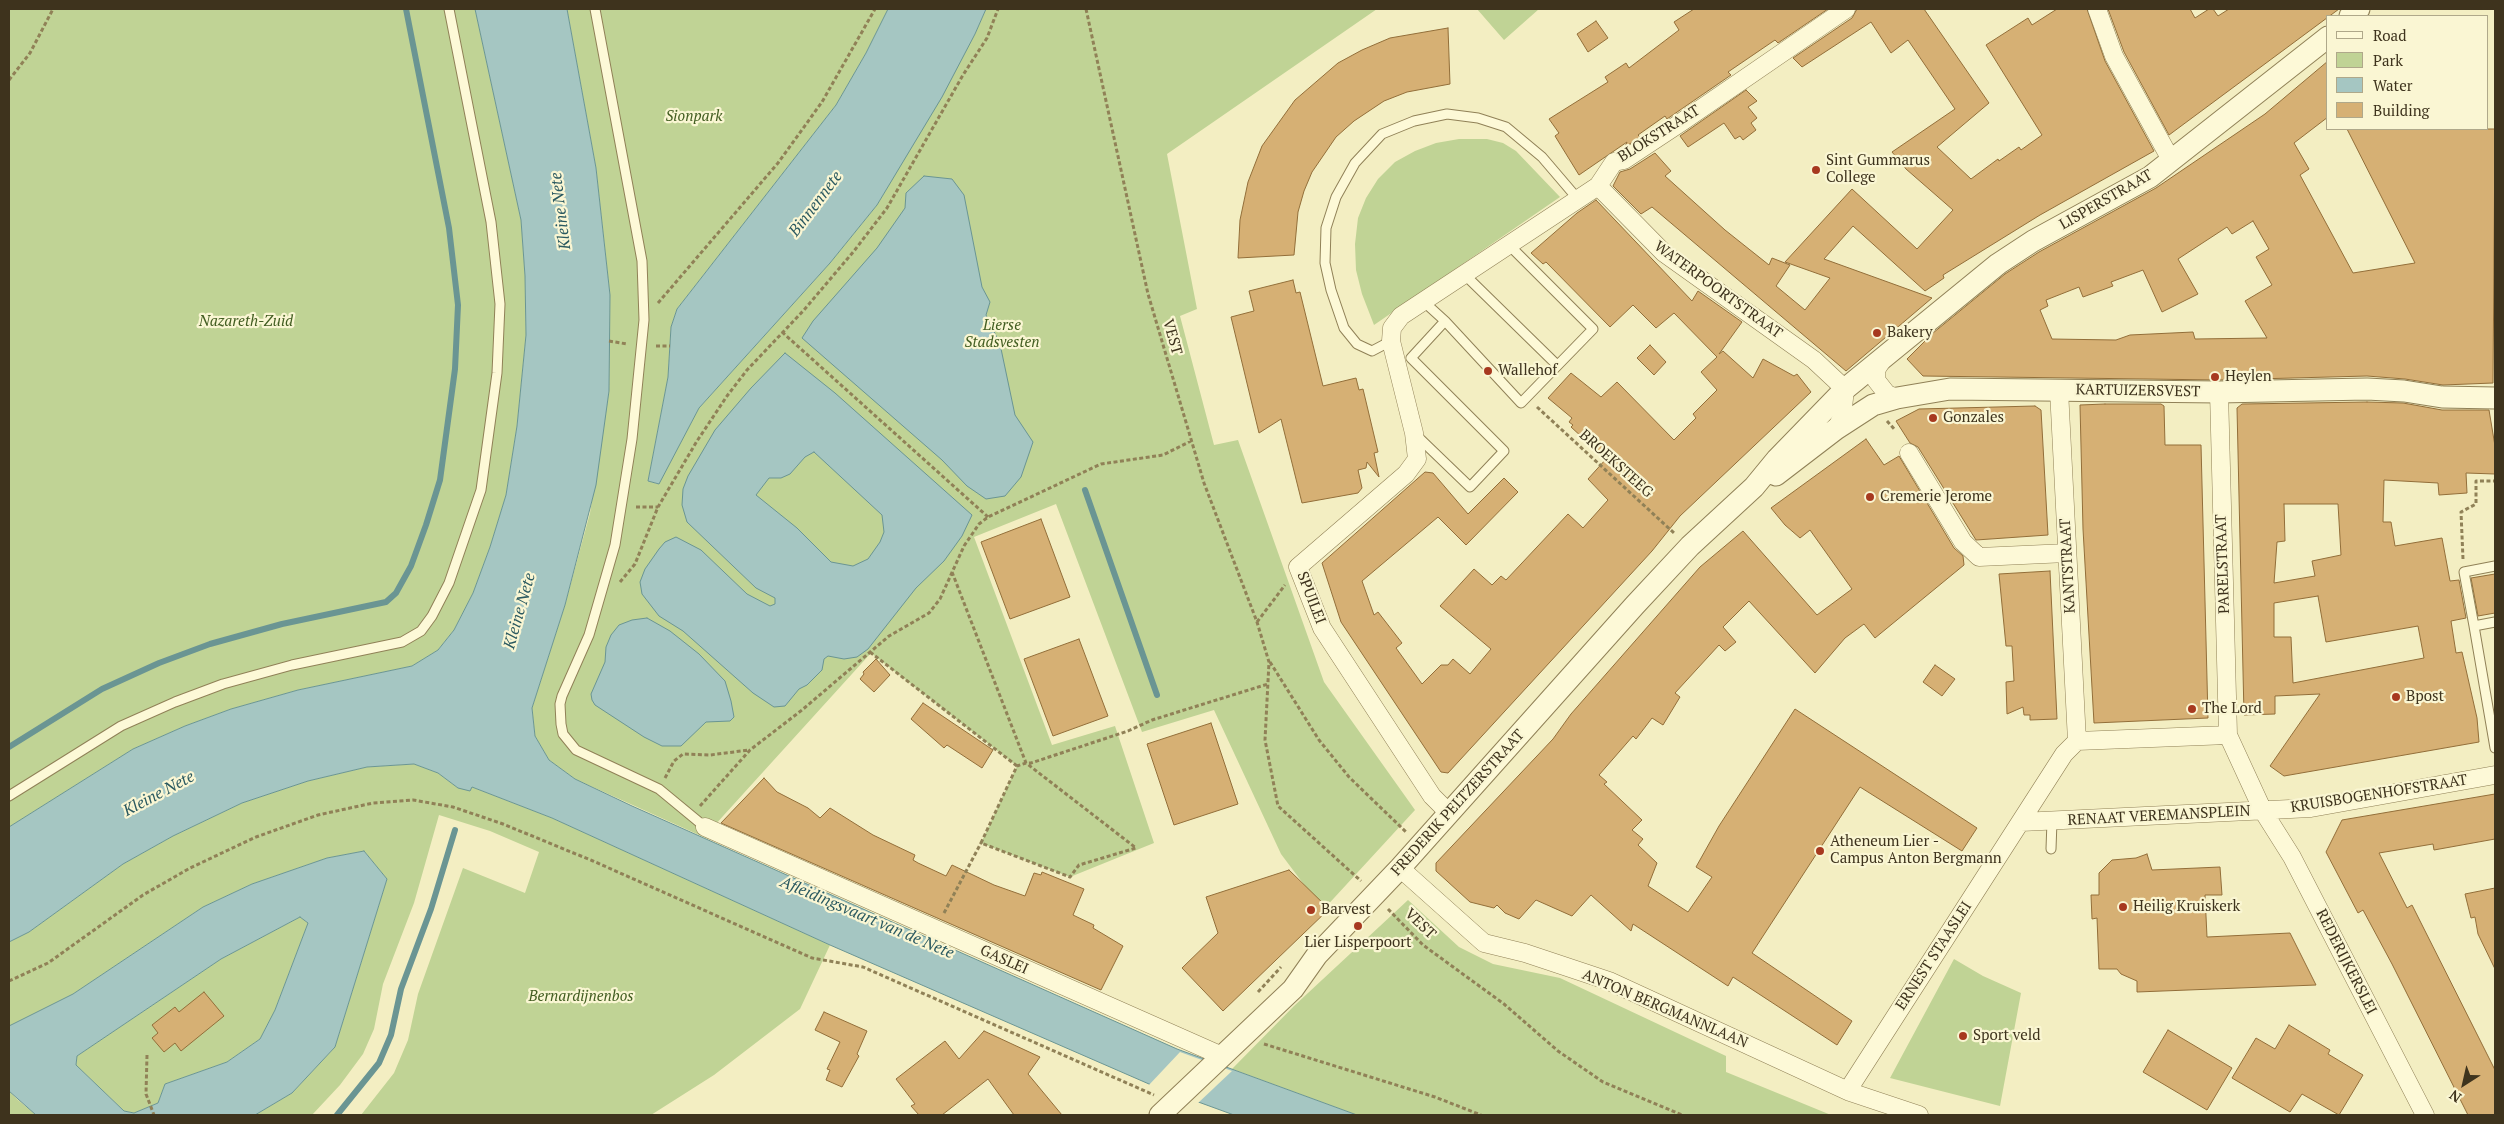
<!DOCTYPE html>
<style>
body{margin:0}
#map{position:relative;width:2504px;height:1124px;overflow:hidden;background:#f3eec2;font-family:"PT Serif",serif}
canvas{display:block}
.frame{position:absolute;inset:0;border:10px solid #3e331d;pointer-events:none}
.legend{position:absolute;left:2326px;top:15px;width:162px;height:115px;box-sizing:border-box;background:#faf6d3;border:1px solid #afa88a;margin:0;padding:6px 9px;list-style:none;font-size:15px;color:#3e331d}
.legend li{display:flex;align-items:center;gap:10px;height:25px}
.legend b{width:25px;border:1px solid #afa88a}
.north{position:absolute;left:2439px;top:1059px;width:50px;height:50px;-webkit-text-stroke:4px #faf6d3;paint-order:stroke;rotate:215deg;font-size:14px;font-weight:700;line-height:20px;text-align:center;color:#3e331d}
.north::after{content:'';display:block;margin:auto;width:18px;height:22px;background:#3e331d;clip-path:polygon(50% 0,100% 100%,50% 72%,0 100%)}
</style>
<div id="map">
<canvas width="2504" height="1124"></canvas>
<div class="frame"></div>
<ul class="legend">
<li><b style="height:6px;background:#fdf9d7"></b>Road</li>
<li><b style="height:14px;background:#c0d395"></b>Park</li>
<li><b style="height:14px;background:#a5c6c2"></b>Water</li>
<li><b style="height:14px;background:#d6b074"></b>Building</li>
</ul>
<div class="north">N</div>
</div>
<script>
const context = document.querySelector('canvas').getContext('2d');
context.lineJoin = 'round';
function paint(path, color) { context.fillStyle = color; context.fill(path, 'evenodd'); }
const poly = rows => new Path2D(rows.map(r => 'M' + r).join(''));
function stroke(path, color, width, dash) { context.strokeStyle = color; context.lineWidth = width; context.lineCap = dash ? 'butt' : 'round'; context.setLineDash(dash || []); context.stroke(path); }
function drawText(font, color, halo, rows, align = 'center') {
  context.font = font + ' "PT Serif",serif'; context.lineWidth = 4.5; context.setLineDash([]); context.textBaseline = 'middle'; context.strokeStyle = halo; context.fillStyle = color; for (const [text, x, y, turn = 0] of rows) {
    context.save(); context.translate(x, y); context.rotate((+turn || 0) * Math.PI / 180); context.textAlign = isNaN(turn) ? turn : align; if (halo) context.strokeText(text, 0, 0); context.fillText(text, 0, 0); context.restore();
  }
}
const green = poly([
 [9,9,475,9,521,220,525,276,526,335,517,426,506,495,490,547,473,593,454,630,438,650,412,666,298,690,231,709,185,726,133,749,9,827],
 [567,9,888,9,866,53,836,105,677,309,671,327,668,377,648,481,658,484,699,408,830,263,877,205,975,34,986,9,1377,9,1167,154,1197,309,1180,316,1214,445,1238,440,1324,682,1415,810,1323,910,1281,854,1214,710,1142,732,1056,504,974,537,1052,745,1115,726,1154,843,1070,877,981,843,1017,766,871,653,714,826,708,839,575,779,549,760,535,736,532,708,565,605,590,513,609,391,610,295,596,168],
 [1477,9,1539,9,1504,40],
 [1459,139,1487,139,1503,143,1516,151,1560,197,1374,325,1362,294,1356,270,1355,244,1358,218,1366,198,1378,179,1395,162,1415,151,1436,143],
 [414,764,438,773,458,788,472,787,552,818,830,945,800,1009,714,1075,651,1115,361,1115,394,1073,408,1040,418,994,463,868,525,893,539,852,490,831,439,815,414,903,383,984,374,1029,363,1054,340,1085,312,1115,255,1115,292,1093,335,1047,387,879,364,851,327,858,252,884,203,907,73,994,9,1026,9,942,29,932,123,864,173,836,242,803,308,781,367,767],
 [1408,900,1459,947,1493,964,1560,978,1726,1056,1726,1072,1831,1115,1357,1115,1232,1069,1294,1006],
 [300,917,308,923,275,1010,260,1039,227,1062,165,1084,158,1103,134,1113,124,1111,76,1065,77,1056,221,959],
 [1954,959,1983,976,2021,993,2000,1106,1890,1078],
 [9,1091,18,1100,36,1115,9,1115]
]);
const water = poly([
 [475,9,567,9,596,168,610,295,609,391,596,485,565,605,532,708,535,736,549,760,575,779,632,806,1177,1049,1357,1115,1234,1115,1149,1084,830,945,552,818,472,787,470,791,458,788,438,773,414,764,367,767,308,781,242,803,173,836,123,864,29,932,9,942,9,827,133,749,185,726,231,709,298,690,412,666,438,650,454,630,473,593,490,547,506,495,517,426,526,335,525,276,521,220,475,9],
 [888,9,986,9,975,34,942,97,877,205,830,263,699,408,659,484,648,481,668,377,671,327,677,309,836,105,866,53,888,9],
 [924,176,952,179,964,195,982,287,990,302,986,315,1000,344,1015,415,1033,442,1021,477,1005,496,986,499,967,486,942,460,802,338,813,321,877,248,905,208,906,193,924,176],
 [785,353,835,393,972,515,962,536,944,561,916,588,868,649,857,657,844,659,828,656,824,659,822,670,807,685,799,689,785,706,774,707,753,693,683,631,659,616,642,594,640,582,645,569,659,549,665,542,676,537,701,550,747,594,770,606,775,604,775,598,756,588,687,522,682,505,683,489,688,476,715,430,751,388,785,353],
 [814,452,882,515,884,532,880,542,868,559,853,566,831,562,797,528,756,495,769,478,781,478,790,474,805,457,814,452],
 [647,618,670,631,699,654,725,681,731,701,734,717,730,721,706,722,681,746,662,746,644,737,595,705,592,700,591,694,605,662,606,647,611,635,619,625,632,620,647,618],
 [364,851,387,879,335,1047,292,1093,255,1115,36,1115,9,1091,9,1026,73,994,203,907,252,884,327,858,364,851],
 [300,917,308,923,275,1010,260,1039,227,1062,165,1084,158,1103,134,1113,124,1111,76,1065,77,1056,221,959,300,917]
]);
const pier = poly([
 [1180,1052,1232,1071,1197,1104,1148,1086]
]);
const stream = poly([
 [1085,490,1157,695],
 [9,747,102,689,159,663,210,644,282,624,386,602,396,593,411,566,426,525,440,480,455,369,458,305,449,228,406,9],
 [337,1115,379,1063,391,1035,401,989,431,909,455,830]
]);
const building = poly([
 [1694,9,1828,9,1778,43,1775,40,1728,72,1731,75,1667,119,1665,116,1638,135,1640,137,1625,147,1627,142,1579,175,1555,136,1559,133,1549,119,1608,82,1605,77,1626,63,1629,68,1679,30,1674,22,1694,9],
 [1857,9,1924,9,1989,103,1937,147,1971,179,1998,159,1999,161,2019,147,2021,150,2042,135,1986,45,2028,18,2032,25,2057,9,2087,9,2105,61,2154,151,2040,215,1943,275,1944,278,1925,291,1853,226,1824,259,1932,298,1846,371,1652,207,1641,214,1613,186,1620,172,1630,169,1655,153,1671,171,1665,176,1725,230,1769,265,1772,258,1790,265,1776,286,1805,310,1830,278,1785,262,1852,189,1917,249,1953,210,1906,169,1892,152,1955,109,1908,40,1891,53,1871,22,1802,67,1793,58,1852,18,1857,9],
 [2108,9,2190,9,2195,18,2209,9,2213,9,2218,16,2229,9,2339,9,2169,135,2124,52,2108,9],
 [1596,21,1608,38,1588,52,1577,34,1596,21],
 [1448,28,1450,84,1407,92,1384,101,1354,121,1336,137,1312,172,1304,191,1298,212,1294,255,1238,258,1240,220,1248,182,1262,146,1295,100,1338,63,1362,50,1390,38,1448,28],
 [2328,61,2328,117,2294,143,2309,169,2300,175,2353,273,2415,263,2347,129,2495,129,2493,383,2443,385,2405,379,2367,376,2219,380,1923,376,1907,359,1933,333,2005,274,2039,252,2156,188,2265,114,2328,61],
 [2253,221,2269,249,2256,257,2272,285,2245,301,2267,338,2195,339,2193,332,2130,335,2116,340,2052,339,2040,310,2048,306,2046,300,2079,287,2083,297,2113,286,2111,282,2143,270,2162,312,2198,294,2178,259,2227,227,2232,234,2253,221],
 [1746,90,1757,101,1748,107,1757,118,1751,123,1756,130,1743,140,1740,136,1735,139,1724,123,1688,147,1680,136,1746,90],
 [1596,200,1692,301,1698,291,1742,322,1719,354,1723,351,1753,378,1763,359,1794,376,1797,374,1811,392,1680,516,1652,551,1448,773,1441,772,1341,622,1322,563,1425,472,1433,473,1468,514,1504,478,1518,492,1466,545,1438,517,1362,581,1374,615,1378,612,1402,643,1396,648,1422,684,1441,665,1448,665,1453,659,1470,674,1491,649,1440,606,1474,569,1492,585,1501,576,1506,580,1568,514,1583,528,1608,500,1588,479,1606,459,1571,427,1573,425,1569,422,1572,418,1548,398,1571,373,1601,397,1617,382,1674,440,1696,418,1693,414,1717,390,1701,372,1717,357,1674,313,1656,328,1633,305,1610,327,1546,262,1543,264,1531,253,1577,213,1596,200],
 [1293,280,1296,293,1300,292,1323,386,1356,378,1359,390,1363,389,1378,452,1374,453,1379,477,1367,462,1366,468,1358,470,1362,488,1358,493,1302,503,1281,419,1259,433,1231,317,1254,311,1249,291,1293,280],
 [1650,345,1666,362,1654,375,1637,358,1650,345],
 [2367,402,2403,403,2442,410,2489,410,2495,446,2495,474,2466,473,2467,493,2439,495,2438,483,2384,480,2383,522,2391,522,2395,546,2442,538,2450,581,2459,580,2466,618,2451,621,2456,653,2462,652,2477,718,2479,742,2284,776,2270,766,2320,694,2275,696,2275,714,2244,715,2237,408,2242,404,2367,402],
 [2284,504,2338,504,2341,555,2312,561,2315,576,2274,583,2277,542,2285,541,2284,504],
 [2318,596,2326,642,2418,626,2424,658,2293,683,2291,637,2274,637,2274,603,2318,596],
 [2105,404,2161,404,2164,406,2165,445,2201,445,2208,718,2094,723,2083,529,2080,405,2105,404],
 [2035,406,2041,410,2048,535,1976,540,1918,447,1910,443,1896,421,1919,409,2035,406],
 [1866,439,1884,465,1899,456,1954,548,1963,556,1964,565,1875,638,1864,624,1845,638,1815,673,1749,601,1723,627,1736,642,1725,651,1719,645,1675,693,1680,697,1663,725,1652,718,1636,739,1633,736,1599,775,1607,782,1604,784,1642,820,1632,830,1643,839,1638,845,1657,863,1648,886,1688,912,1712,877,1696,867,1719,826,1795,709,1977,828,1962,851,1860,787,1752,953,1852,1021,1837,1045,1733,977,1728,986,1633,924,1631,931,1591,895,1572,916,1536,900,1519,919,1505,913,1497,905,1494,908,1470,902,1436,871,1436,863,1553,739,1571,714,1700,567,1743,531,1817,615,1852,589,1810,530,1800,538,1785,525,1771,508,1866,439],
 [1041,519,1070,597,1010,619,981,542,1041,519],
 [2050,571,2057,719,2030,720,2030,715,2024,715,2023,707,2007,714,2006,682,2014,681,2012,646,2006,646,1999,574,2050,571],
 [2495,574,2495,613,2478,616,2471,578,2495,574],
 [1079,639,1108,716,1053,736,1024,659,1079,639],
 [876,659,890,675,874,692,860,679,864,674,863,672,876,659],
 [1935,665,1955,679,1942,696,1923,682,1935,665],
 [923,703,993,750,982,768,947,745,944,748,911,719,923,703],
 [1211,723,1238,804,1174,825,1147,744,1211,723],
 [764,778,777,792,808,808,820,818,830,808,873,835,915,855,913,860,918,863,946,876,952,865,994,885,1025,896,1034,873,1041,875,1042,872,1084,889,1073,915,1094,925,1093,928,1123,946,1101,990,721,823,764,778],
 [2495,794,2495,839,2434,850,2433,844,2379,853,2407,908,2412,905,2495,1070,2495,1115,2468,1115,2392,964,2363,910,2358,913,2326,852,2342,820,2495,794],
 [2147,854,2152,870,2220,867,2222,895,2205,895,2207,937,2290,933,2316,985,2137,992,2137,981,2121,974,2117,969,2099,969,2097,918,2092,919,2091,895,2099,895,2099,873,2112,860,2136,858,2147,854],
 [1289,870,1329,909,1223,1011,1182,968,1218,933,1206,897,1289,870],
 [2495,888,2495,969,2478,934,2475,917,2471,918,2465,894,2495,888],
 [204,992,224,1016,181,1051,175,1043,164,1052,152,1038,158,1033,152,1025,175,1007,179,1012,204,992],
 [824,1012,867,1031,857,1054,859,1056,842,1087,826,1080,830,1070,827,1069,840,1042,815,1030,824,1012],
 [2289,1025,2330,1050,2328,1054,2363,1075,2339,1115,2302,1094,2290,1112,2232,1078,2256,1038,2275,1049,2289,1025],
 [2168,1030,2232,1068,2207,1110,2143,1072,2168,1030],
 [984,1031,1040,1057,1028,1074,1062,1115,1014,1115,988,1079,942,1115,919,1115,911,1106,915,1104,896,1079,945,1041,959,1059,984,1031]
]);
const path = poly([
 [1086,9,1148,294,1204,483,1257,622,1269,662,1265,740,1278,806,1361,881],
 [9,80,30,53,53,9],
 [658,303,778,163,822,102,875,9],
 [782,332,988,517],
 [609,341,627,344],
 [656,346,670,346],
 [1537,407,1674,533],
 [1887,421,1895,430],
 [636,507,658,507],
 [2463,559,2461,512,2476,504,2476,481,2495,481],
 [952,572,1026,763,1136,848,1079,865,1070,877,981,843,1017,766,1026,763,1031,763,1128,731,1152,720,1268,684],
 [620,582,635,564,658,507,697,441,727,396,747,370,804,310,854,251,887,208,963,75,987,38,998,9],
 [1257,622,1285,585],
 [870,652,1017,766],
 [1270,662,1319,740,1349,777,1406,832],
 [665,778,674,761,683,754,710,755,749,750],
 [700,806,750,750,802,710,889,636,929,613,940,599,964,546,979,524,988,517,1101,464,1163,455,1191,441],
 [1388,909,1423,945,1504,1004,1558,1051,1603,1082,1682,1115],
 [944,913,981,843],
 [9,981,48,963,143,895,190,868,256,837,318,815,373,803,413,800,453,807,503,824,593,861,812,958,863,967,1154,1095],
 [1258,992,1281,967],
 [1264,1044,1435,1097,1481,1115],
 [147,1055,146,1094,154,1115]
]);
const service = poly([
 [595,9,642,261,644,320,632,439,615,545,589,635,562,696,560,704,561,724,563,734,576,750,659,789,705,827],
 [1464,274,1557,365],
 [1423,301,1445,321,1521,403,1593,329,1508,244],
 [1391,341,1372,351,1357,344,1344,328,1331,290,1325,263,1326,228,1336,197,1355,163,1382,134,1414,121,1447,114,1478,118,1506,127,1542,157,1577,198],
 [1416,435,1470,487,1504,451,1411,358,1445,321],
 [2495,566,2464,572,2474,626,2495,622],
 [2474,626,2495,748],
 [9,796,121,726,175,702,223,684,292,665,402,642,421,631,432,616,449,583,481,490,497,373,500,304,491,222,449,9],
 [2051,849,2052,821]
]);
const minor = poly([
 [2097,9,2114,56,2171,160],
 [1598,186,1664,253,1814,360,1845,389,1842,417,1836,429],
 [1883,359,1876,370,1876,380,1887,394,1897,398],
 [2059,390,2077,741],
 [2219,392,2228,735,2263,811,2292,857,2425,1115],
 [1909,453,1963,542,1979,557,2067,553],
 [1448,812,1432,796,1322,628,1298,567,1406,474,1417,459,1414,433,1391,341,1392,328,1401,316,1598,186,1614,162,1624,160,1683,121,1846,9],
 [2021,822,2311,808,2495,775],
 [705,827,1222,1056],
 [1400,868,1484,943,1525,953,1609,981,1850,1092,1919,1115],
 [1848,1090,2064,754,2077,741,2228,735]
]);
const tertiary = poly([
 [2350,16,2359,9],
 [1776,475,1836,429,1873,405,1897,398,1950,389,2219,392,2367,389,2404,391,2442,397,2495,398],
 [1160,1115,1293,989,1317,955,1400,868,1635,605,1690,546,1754,487,1777,459,1845,389,1998,264,2033,241,2150,177,2328,37]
]);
const markers = [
 [1816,170,5,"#a7391f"],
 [1877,333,5,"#a7391f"],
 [1488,371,5,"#a7391f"],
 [2215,377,5,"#a7391f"],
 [1933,418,5,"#a7391f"],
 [1870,497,5,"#a7391f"],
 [2396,697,5,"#a7391f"],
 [2192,709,5,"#a7391f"],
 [1820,851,5,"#a7391f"],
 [2123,907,5,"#a7391f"],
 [1311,910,5,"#a7391f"],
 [1358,926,5,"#a7391f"],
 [1963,1036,5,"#a7391f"]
];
const parkNames = [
 ["Sionpark",694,117],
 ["Nazareth-Zuid",246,322],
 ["Lierse",1002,326],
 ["Stadsvesten",1002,343],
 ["Bernardijnenbos",581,997]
];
const streetNames = [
 ["BLOKSTRAAT",1659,134,-32],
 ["LISPERSTRAAT",2106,200,-30],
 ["WATERPOORTSTRAAT",1718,290,36],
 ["VEST",1172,337,74],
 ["KARTUIZERSVEST",2138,391,1],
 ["BROEKSTEEG",1616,464,42],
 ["PARELSTRAAT",2223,564,-92],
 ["KANTSTRAAT",2068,566,-93],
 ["SPUILEI",1311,598,69],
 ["KRUISBOGENHOFSTRAAT",2379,794,-9],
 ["FREDERIK PELTZERSTRAAT",1458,803,-48],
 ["RENAAT VEREMANSPLEIN",2159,816,-3],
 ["VEST",1420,924,44],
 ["ERNEST STAASLEI",1934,956,-57],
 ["GASLEI",1004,960,24],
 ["REDERIJKERSLEI",2346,962,63],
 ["ANTON BERGMANNLAAN",1665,1009,23]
];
const poiNames = [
 ["Sint Gummarus",1826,161],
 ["College",1826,178],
 ["Bakery",1887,333],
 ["Wallehof",1498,371],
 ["Heylen",2225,377],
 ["Gonzales",1943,418],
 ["Cremerie Jerome",1880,497],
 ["Bpost",2406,697],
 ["The Lord",2202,709],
 ["Atheneum Lier -",1830,842],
 ["Campus Anton Bergmann",1830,859],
 ["Heilig Kruiskerk",2133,907],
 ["Barvest",1321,910],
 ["Lier Lisperpoort",1358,943,"center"],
 ["Sport veld",1973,1036]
];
const waterNames = [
 ["Binnennete",816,204,-53],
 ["Kleine Nete",561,211,-97],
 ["Kleine Nete",520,611,-74],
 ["Kleine Nete",159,794,-28],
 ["Afleidingsvaart van de Nete",867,918,23]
];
paint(green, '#c0d395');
paint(water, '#a5c6c2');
stroke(water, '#6a9593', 1);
paint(pier, '#f3eec2');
stroke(stream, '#6a9593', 6);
paint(building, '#d6b074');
stroke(building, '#926e39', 1);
stroke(service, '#908157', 11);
stroke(minor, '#908157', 19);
stroke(tertiary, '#908157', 23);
stroke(path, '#908157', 3, [4, 2.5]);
stroke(service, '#fdf9d7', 9);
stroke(minor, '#fdf9d7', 18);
stroke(tertiary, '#fdf9d7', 21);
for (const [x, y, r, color] of markers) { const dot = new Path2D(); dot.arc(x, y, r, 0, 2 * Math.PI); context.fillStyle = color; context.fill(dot); stroke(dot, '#faf6d3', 2); }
drawText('italic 15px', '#425d21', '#faf6d3', parkNames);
drawText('15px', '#3e331d', '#faf6d3', streetNames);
drawText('15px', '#3e331d', '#faf6d3', poiNames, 'left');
drawText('italic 16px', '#2a5960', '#faf6d3', waterNames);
</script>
